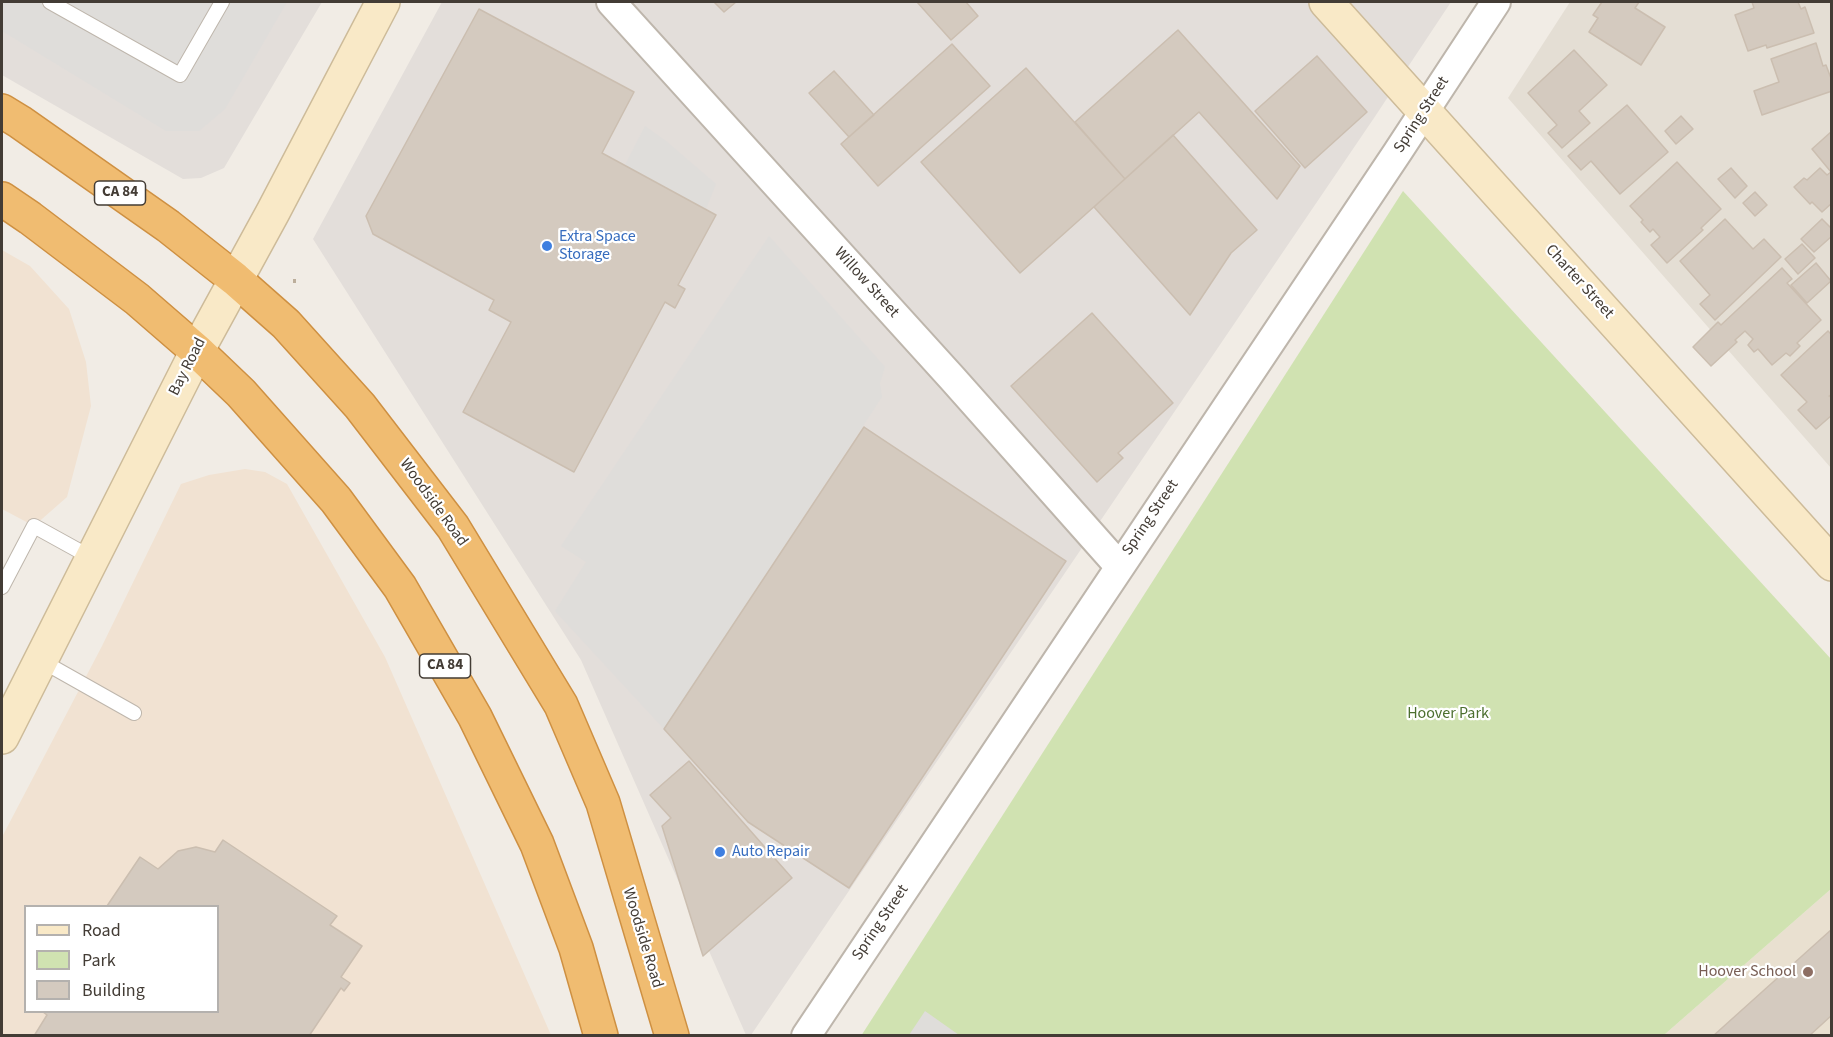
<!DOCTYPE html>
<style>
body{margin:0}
#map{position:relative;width:1833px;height:1037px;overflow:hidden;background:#f1ece5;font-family:"Source Sans 3",sans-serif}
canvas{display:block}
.frame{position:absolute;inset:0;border:3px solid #433c35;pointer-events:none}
.legend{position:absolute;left:24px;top:905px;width:195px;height:108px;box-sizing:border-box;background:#fff;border:2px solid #b4b1ae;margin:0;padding:8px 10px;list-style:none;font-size:18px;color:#433c35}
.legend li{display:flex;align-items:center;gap:12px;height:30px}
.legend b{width:30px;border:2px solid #b4b1ae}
</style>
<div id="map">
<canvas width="1833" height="1037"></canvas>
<div class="frame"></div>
<ul class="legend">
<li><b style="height:8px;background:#f9e9c7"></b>Road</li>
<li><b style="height:16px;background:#d0e2b1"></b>Park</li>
<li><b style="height:16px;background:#d4cabf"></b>Building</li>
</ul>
</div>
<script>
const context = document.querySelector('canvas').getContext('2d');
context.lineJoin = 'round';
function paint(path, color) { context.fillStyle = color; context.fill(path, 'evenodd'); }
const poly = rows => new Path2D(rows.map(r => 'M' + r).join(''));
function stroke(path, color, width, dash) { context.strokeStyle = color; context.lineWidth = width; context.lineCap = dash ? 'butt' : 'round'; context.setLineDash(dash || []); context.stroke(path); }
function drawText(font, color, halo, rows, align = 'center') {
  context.font = font + ' "Source Sans 3",sans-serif'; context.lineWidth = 4.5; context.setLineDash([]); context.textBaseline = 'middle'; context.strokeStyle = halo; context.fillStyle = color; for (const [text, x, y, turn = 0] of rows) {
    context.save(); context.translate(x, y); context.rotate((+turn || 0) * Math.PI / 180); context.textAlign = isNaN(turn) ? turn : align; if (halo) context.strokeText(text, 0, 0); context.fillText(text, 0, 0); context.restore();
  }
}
const residential = poly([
 [1570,2,1831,2,1831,468,1508,98]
]);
const commercial = poly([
 [2,250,30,266,69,309,86,362,91,406,67,497,34,526,2,509],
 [245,469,265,472,287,484,385,657,551,1035,2,1036,2,837,102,646,181,484,209,475],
 [26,906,218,906,218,1012,26,1012]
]);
const industrial = poly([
 [2,2,322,2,224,168,201,178,183,179,2,75],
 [442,2,1451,2,1374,118,751,1035,746,1035,581,660,313,239]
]);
const education = poly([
 [1831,889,1831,1035,1664,1035]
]);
const green = poly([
 [1403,191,1831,659,1831,889,1664,1035,861,1036]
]);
const parking = poly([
 [2,2,287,2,225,109,199,131,166,131,2,31],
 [645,126,666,141,716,184,706,209,625,165],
 [769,236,885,367,880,383,882,397,664,729,555,611,586,562,561,546],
 [925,1011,959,1035,909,1035]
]);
const building = poly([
 [714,2,736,2,724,12,714,2],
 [917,2,966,2,978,16,951,40,917,2],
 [1602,2,1639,2,1635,8,1665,27,1641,65,1589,32,1598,18,1593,15,1602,2],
 [1752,2,1798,2,1801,9,1805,7,1814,33,1767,48,1766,45,1748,51,1735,15,1754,8,1752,2],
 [479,9,634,92,602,153,716,215,678,285,685,289,675,308,665,302,574,472,463,412,511,322,489,310,494,300,373,234,366,216,479,9],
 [1178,30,1300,166,1277,199,1199,112,1125,179,1075,122,1178,30],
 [1816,43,1823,66,1826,65,1832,81,1832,91,1762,115,1754,91,1779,82,1771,59,1816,43],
 [952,44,990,86,878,186,841,144,952,44],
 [1574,50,1607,85,1579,111,1590,123,1562,148,1548,133,1557,125,1528,93,1574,50],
 [1317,56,1367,112,1305,168,1255,111,1317,56],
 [1026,68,1125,179,1020,273,921,162,1026,68],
 [834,71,874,115,849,137,809,93,834,71],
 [1627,105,1668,152,1620,194,1591,161,1581,170,1568,156,1627,105],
 [1681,116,1693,129,1676,144,1665,131,1681,116],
 [1832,131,1832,203,1822,212,1812,202,1810,204,1794,187,1804,178,1807,180,1820,168,1827,175,1831,172,1812,149,1832,131],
 [1173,135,1257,230,1231,253,1190,315,1094,207,1173,135],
 [1677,162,1721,209,1701,228,1703,230,1667,263,1651,245,1660,237,1653,229,1650,232,1641,222,1643,220,1630,206,1677,162],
 [1731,168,1747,186,1735,198,1718,179,1731,168],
 [1755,192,1767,205,1755,216,1743,203,1755,192],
 [1725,219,1753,249,1764,239,1781,257,1715,320,1700,304,1710,295,1680,261,1725,219],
 [1822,219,1832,229,1832,236,1814,252,1801,239,1822,219],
 [1802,244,1815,258,1798,274,1785,259,1802,244],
 [1816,263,1831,281,1807,303,1791,285,1816,263],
 [1782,268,1792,279,1787,283,1821,320,1797,343,1800,346,1790,356,1786,353,1772,365,1758,349,1754,352,1748,345,1753,339,1745,331,1735,340,1737,342,1711,366,1693,347,1718,322,1721,325,1782,268],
 [1092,313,1173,403,1118,453,1123,458,1097,482,1011,386,1092,313],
 [1828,331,1832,335,1832,394,1829,396,1832,398,1832,415,1816,429,1798,410,1807,402,1781,375,1828,331],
 [864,427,1066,561,849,888,748,822,664,729,864,427],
 [689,761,792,878,703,956,662,826,671,818,650,795,689,761],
 [223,840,337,916,330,925,362,946,341,977,350,983,344,991,341,988,309,1036,34,1036,47,1015,43,1012,218,1012,218,906,107,906,140,857,158,869,178,851,196,847,215,852,223,840],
 [1832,929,1832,1015,1809,1036,1713,1036,1832,929]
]);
const path = poly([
 [293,281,298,281]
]);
const lane = poly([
 [50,2,180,75,222,2],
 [2,587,34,526,92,558],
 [40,660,134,713]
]);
const street = poly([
 [611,2,952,378,1119,566],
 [806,1036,1397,153,1496,2]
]);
const secondary = poly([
 [1326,2,1832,564],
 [2,737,197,351,273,212,383,2]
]);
const highway = poly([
 [2,111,20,122,168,226,235,279,286,324,360,406,453,527,561,705,603,803,672,1036],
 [2,199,30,218,137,299,197,351,241,393,336,500,400,587,475,717,537,844,576,948,601,1036]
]);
const markers = [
 [547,246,6,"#3f7fe0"],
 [720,852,6,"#3f7fe0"],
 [1808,972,6,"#8d6e63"]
];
const shields = [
 [120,193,51],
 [445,666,51]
];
const shieldNames = [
 ["CA 84",120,193],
 ["CA 84",445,666]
];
const streetNames = [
 ["Spring Street",1422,115,-57],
 ["Charter Street",1579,282,48],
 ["Willow Street",866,283,48],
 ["Bay Road",188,367,-63],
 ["Woodside Road",433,503,54],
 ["Spring Street",1151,518,-56],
 ["Spring Street",881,923,-56],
 ["Woodside Road",642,938,73]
];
const shopNames = [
 ["Extra Space",559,237],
 ["Storage",559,255],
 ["Auto Repair",732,852]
];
const parkNames = [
 ["Hoover Park",1448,714]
];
const educationNames = [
 ["Hoover School",1796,972]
];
paint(residential, '#e4ded4');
paint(commercial, '#f1e2d2');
paint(industrial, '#e3deda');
paint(education, '#e9e0d0');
paint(green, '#d0e2b1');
paint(parking, '#dfddda');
paint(building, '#d4cabf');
stroke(building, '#cbbeb0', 1.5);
stroke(lane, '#beb6ac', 16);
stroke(street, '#beb6ac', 32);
stroke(secondary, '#cdbb99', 36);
stroke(highway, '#ce9042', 36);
stroke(path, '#bcae9b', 4, [3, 3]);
stroke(lane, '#fff', 14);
stroke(street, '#fff', 28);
stroke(secondary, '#f9e9c7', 33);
stroke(highway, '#f0bc71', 33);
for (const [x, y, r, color] of markers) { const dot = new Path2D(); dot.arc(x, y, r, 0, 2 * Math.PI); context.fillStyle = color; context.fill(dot); stroke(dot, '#fff', 2); }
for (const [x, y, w] of shields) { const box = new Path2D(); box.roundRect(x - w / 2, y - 12, w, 24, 4.5); context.fillStyle = '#fff'; context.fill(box); stroke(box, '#433c35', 1.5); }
drawText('bold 15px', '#433c35', null, shieldNames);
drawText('16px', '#433c35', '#fff', streetNames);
drawText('16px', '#366cbe', '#fff', shopNames, 'left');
drawText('16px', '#4c6f2f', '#fff', parkNames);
drawText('16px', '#785e54', '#fff', educationNames, 'right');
</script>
